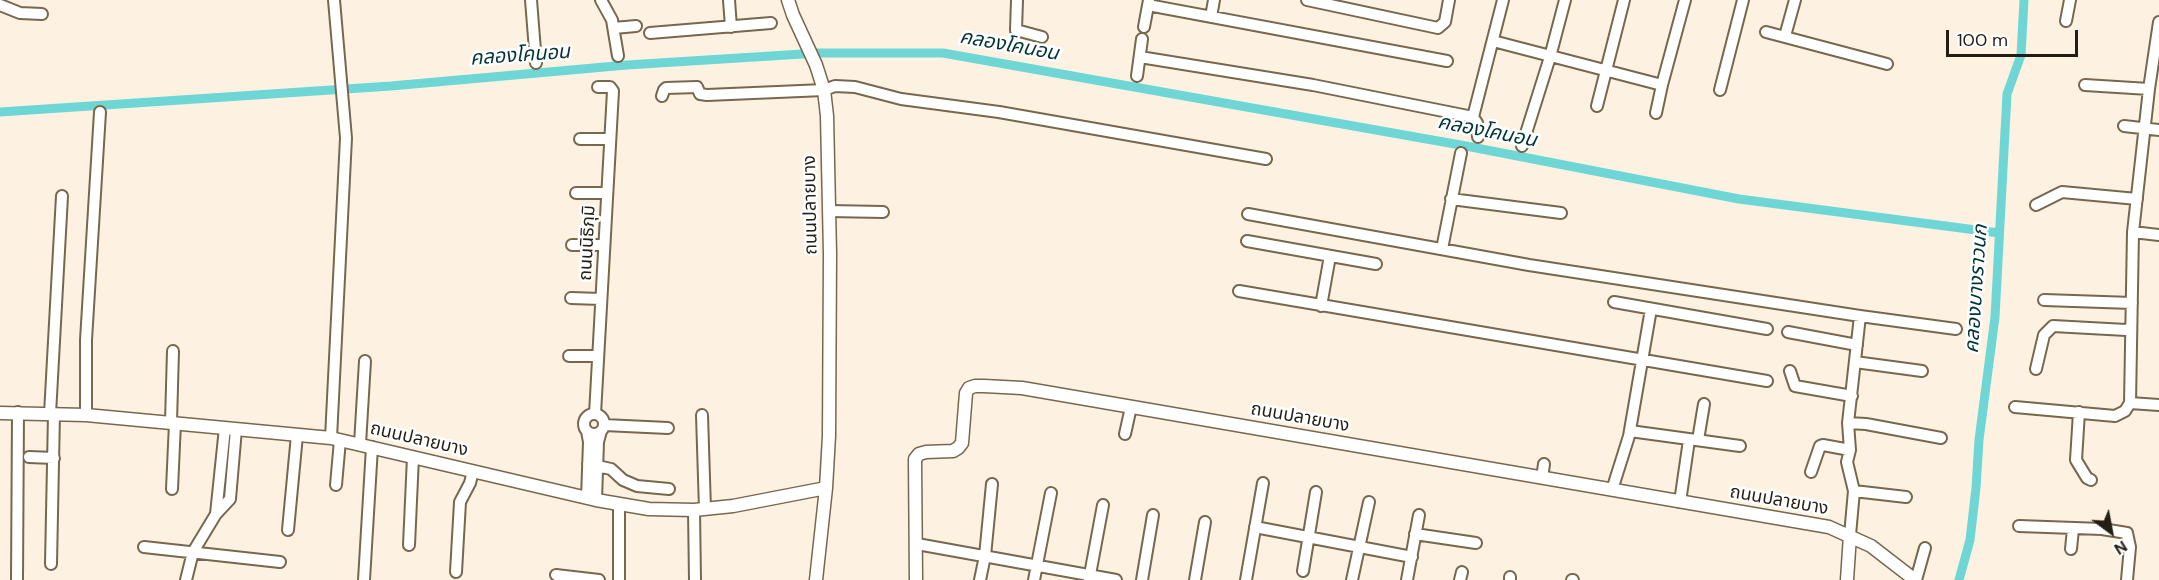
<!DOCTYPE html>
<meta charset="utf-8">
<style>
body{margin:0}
#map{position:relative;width:2159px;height:580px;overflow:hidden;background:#fdf2e1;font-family:"DM Sans",sans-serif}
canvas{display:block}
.north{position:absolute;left:2081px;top:502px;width:60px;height:60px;-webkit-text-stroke:4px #fff;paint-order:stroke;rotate:148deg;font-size:16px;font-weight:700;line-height:24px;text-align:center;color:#251e14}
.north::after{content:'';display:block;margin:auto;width:21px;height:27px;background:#251e14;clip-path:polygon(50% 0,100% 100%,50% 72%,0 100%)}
.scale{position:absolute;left:1946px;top:30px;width:132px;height:27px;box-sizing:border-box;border:3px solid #251e14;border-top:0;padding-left:8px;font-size:18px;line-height:21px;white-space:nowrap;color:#251e14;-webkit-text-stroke:4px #fff;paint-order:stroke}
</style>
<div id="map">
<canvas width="2159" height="580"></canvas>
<div class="north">N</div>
<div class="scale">100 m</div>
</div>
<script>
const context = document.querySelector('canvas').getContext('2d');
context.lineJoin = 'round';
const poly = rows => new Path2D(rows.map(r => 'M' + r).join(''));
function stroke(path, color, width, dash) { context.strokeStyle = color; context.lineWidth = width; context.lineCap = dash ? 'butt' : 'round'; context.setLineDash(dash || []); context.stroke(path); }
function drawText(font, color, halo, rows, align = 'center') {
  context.font = font + ' "DM Sans","Noto Sans Thai",sans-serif'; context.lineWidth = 5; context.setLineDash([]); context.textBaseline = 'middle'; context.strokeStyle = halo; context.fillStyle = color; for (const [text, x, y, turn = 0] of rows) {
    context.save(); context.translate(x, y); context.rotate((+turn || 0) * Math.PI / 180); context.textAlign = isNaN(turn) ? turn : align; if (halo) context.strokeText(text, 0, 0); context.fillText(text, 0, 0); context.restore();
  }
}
const canal = poly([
 [0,112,391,86,627,65,818,53,943,53,1466,146,1739,199,1999,233],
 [1959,580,1970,540,1976,488,1979,440,1995,317,2007,94,2021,55,2024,0]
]);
const minor = poly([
 [531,0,536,63],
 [601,0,612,20,618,56],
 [729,0,731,27],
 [1017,0,1016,30,1042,37],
 [1307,0,1438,28,1445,22,1449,0],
 [0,5,20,13,42,14],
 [1148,5,1447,61],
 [1211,17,1214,0],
 [2066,21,2070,0],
 [1144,27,1149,0],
 [614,28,636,26],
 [1766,32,1887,64],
 [650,33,771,23],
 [1785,36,1795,0],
 [1493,41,1662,85],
 [1140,57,1313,85,1473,117,1477,123,1478,137],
 [1137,76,1142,39],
 [2085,85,2149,89],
 [1720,90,1743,0],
 [662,96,664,90,666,88,697,87,700,94,707,95,824,90,835,86,855,87,901,99,999,112,1266,159],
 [1597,106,1624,0],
 [1656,113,1662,85,1685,0],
 [1473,117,1503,0],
 [2124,126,2159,130],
 [580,139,610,139],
 [1522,146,1550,57,1565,0],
 [576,193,607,193],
 [1451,199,1561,213],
 [2036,205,2062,192,2137,199],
 [829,211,883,212],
 [1248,214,1529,265,1860,316,1956,329],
 [2133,232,2159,235],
 [1247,241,1376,264],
 [572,245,604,245],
 [1442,249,1461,153],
 [1239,291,1767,381],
 [571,298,601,299],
 [2044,300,2132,303],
 [1614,302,1767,329],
 [1321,306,1330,256],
 [1788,332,1857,345],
 [569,356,598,356],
 [1855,362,1922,371],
 [2036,369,2044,335,2053,326,2126,330,2131,328],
 [1790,371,1795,386,1852,396],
 [2130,403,2159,405],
 [2015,407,2115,416,2125,411,2130,403,2133,232,2149,89,2159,22],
 [2079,412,2076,460,2087,478,2091,480],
 [50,414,62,196],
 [595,414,613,91,610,87,598,87],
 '584 424a10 10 0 1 1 20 0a10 10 0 1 1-20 0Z',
 [86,415,86,340,100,112],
 [702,415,705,509],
 [171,422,173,351],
 [1848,423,1866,424,1941,438],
 [604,425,668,428],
 [1630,431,1740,446],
 [1125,434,1131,407],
 [331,438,346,138,334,0],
 [1698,440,1704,404],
 [360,444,365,361],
 [29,457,54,458],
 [588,464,611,469,623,480,637,486,669,489],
 [1811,472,1820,446,1823,445,1850,450],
 [1542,478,1544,464],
 [336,485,340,440],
 [172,489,175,423],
 [1612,490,1629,436,1651,309],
 [1854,491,1906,497],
 [587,498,589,442,587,431],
 [596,500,598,442,601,431],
 [1680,502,1689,440],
 [694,510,695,580],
 [216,514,225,428],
 [2019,526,2102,529,2127,533,2130,547,2127,580],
 [1255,527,1412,557],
 [288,530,297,435],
 [1415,534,1476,543],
 [1850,535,1854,491,1847,462,1850,450,1848,423,1860,316],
 [917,544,1116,580],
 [409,545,413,457],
 [144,547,280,562],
 [2071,549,2073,529],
 [51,564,54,414],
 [1303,571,1316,492],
 [456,572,460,502,470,483,473,471],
 [556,575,599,580],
 [17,580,18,412],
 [186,580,193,552,216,514,230,499,236,429],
 [364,580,372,447],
 [619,580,619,504],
 [980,580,985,556,992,484],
 [1034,580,1051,493],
 [1089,580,1103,505],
 [1142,580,1153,515],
 [1195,580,1205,522],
 [1246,580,1263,483],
 [1352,580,1369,502],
 [1407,580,1419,515],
 [1460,580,1462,572],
 [1510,580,1510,577],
 [1572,580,1573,580],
 [1916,580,1925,548]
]);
const tertiary = poly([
 [788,0,793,15,816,65,824,90,827,116,830,254,829,436,826,488,816,580],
 [0,413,86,415,331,438,596,500,649,509,694,510,733,506,826,488],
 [916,580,915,459,919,454,926,452,953,451,958,448,962,443,966,393,969,388,975,386,984,386,1022,388,1829,527,1871,546,1915,580],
 [1847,580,1850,535]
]);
const streetNames = [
 ["ถนนปลายบาง",811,205,-91],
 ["ถนนนิธิภุมิ",588,243,-87],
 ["ถนนปลายบาง",1300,418,10],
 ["ถนนปลายบาง",419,440,13],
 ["ถนนปลายบาง",1779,501,10]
];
const waterNames = [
 ["คลองโคนอน",1009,46,10],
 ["คลองโคนอน",520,56,-4],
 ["คลองโคนอน",1487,132,11],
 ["คลองบางราวนก",1977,289,-86]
];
stroke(canal, '#6fd6d6', 9);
stroke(minor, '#77674e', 14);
stroke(tertiary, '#77674e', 15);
stroke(minor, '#fff', 10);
stroke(tertiary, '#fff', 12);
drawText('18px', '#251e14', '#fff', streetNames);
drawText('italic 20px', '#023636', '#fff', waterNames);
</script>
